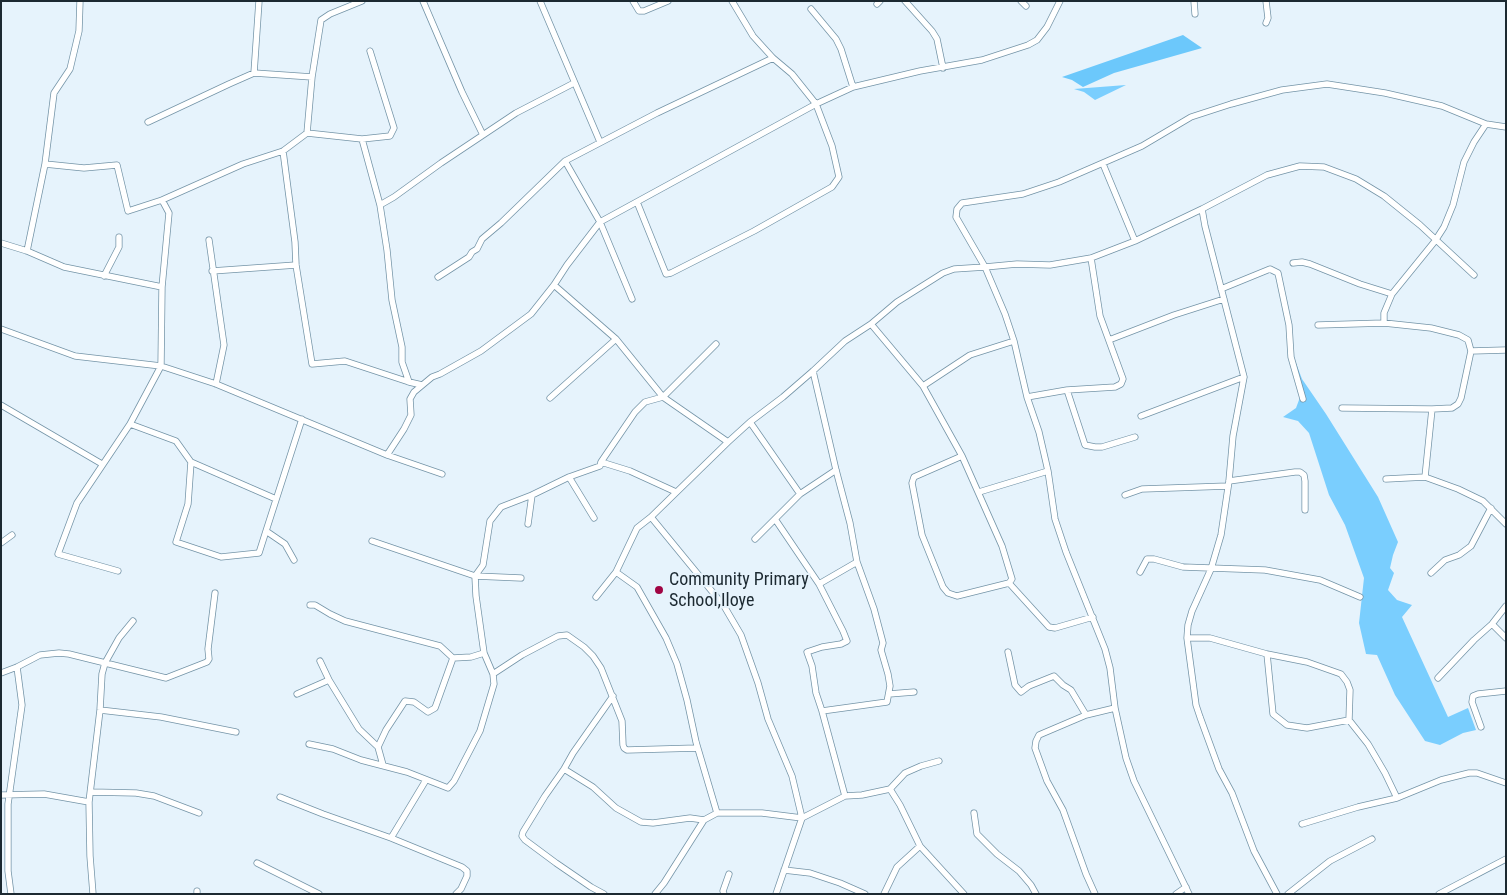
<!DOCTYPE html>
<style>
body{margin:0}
#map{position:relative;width:1507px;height:895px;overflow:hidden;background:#e6f3fc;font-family:"Roboto Condensed",sans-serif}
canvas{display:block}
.frame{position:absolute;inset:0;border:2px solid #1c2931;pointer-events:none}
</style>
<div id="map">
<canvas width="1507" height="895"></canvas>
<div class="frame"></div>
</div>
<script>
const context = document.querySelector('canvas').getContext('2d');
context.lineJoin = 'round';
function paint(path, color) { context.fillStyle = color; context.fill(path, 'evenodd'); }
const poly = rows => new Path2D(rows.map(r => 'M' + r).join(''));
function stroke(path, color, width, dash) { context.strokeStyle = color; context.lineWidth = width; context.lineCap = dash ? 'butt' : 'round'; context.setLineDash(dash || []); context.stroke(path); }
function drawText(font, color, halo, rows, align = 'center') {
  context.font = font + ' "Roboto Condensed",sans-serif'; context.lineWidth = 4.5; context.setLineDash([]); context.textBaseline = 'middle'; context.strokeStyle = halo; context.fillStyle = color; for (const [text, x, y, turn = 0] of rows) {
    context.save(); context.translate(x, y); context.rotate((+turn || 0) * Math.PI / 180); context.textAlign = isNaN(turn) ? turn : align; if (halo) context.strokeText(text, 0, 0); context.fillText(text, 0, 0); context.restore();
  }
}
const green = poly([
 [1126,85,1095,100,1084,92,1074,89],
 [1287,349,1294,358,1302,379,1326,414,1378,497,1398,542,1393,555,1390,568,1394,573,1388,590,1397,600,1412,605,1402,617,1448,717,1468,708,1476,730,1463,733,1440,745,1425,741,1395,695,1377,655,1366,654,1359,623,1364,578,1345,525,1329,495,1309,433,1298,421,1283,417,1296,408,1302,392]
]);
const forest = poly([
 [1183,35,1202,48,1114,73,1083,87,1072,80,1062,77]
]);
const minor = poly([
 [423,1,462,92,483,135],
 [540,1,600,142],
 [633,1,639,11,644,11,668,1],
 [905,1,932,31,937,39,943,68],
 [1021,1,1026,6],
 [1194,1,1195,14],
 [877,4,880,1],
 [811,9,836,39,841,49,853,87],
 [1266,23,1268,18,1266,1],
 [254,73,259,1],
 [148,122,229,84,254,73,312,77],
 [307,133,362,139,380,205,387,250,392,300,402,347,402,362,409,382],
 [362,139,390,136,394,128,370,51],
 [283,151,295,242,296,265,312,364,345,361,409,382,422,385],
 [565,161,600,222,632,299],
 [45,164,84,168,117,165,128,211,162,200],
 [1103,164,1135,241],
 [637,202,666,274,671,273,754,231,832,187,839,177,832,146,816,104,792,74,773,58,753,36,732,1],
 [380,205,394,197,441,163,516,113,574,83],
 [1202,209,1205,226,1244,377,1233,436,1229,481,1221,535,1211,569,1192,611,1188,625,1187,638,1196,705,1200,717,1219,769,1232,793,1254,851,1277,894],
 [209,240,224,345,216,384],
 [1,243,27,251,64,267,162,287],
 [27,251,45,164,54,93,70,69,79,31,80,1],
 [1293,263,1302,262,1310,264,1360,284,1392,294],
 [212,271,296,265],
 [104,276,119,247,119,237],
 [438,277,469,257,472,252,477,249,482,239,501,223,565,161,657,113,773,58],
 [554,285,616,339,663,397,728,442],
 [1221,289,1270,269,1278,273,1289,325,1291,357,1303,399],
 [1384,323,1384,313,1392,294,1435,241,1444,227,1453,205,1464,162,1474,142,1486,124],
 [871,324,923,386,962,456,1002,546,1012,579,1009,583],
 [1318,325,1384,323,1431,328,1459,335,1468,340,1471,351],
 [1,329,75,356,161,366,216,384,387,455,442,474],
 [1109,340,1174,315,1224,299],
 [813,371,836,470,850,523,857,562,874,609,883,643,881,650,888,674,890,686,887,702,822,711],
 [923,386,970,355,1014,341],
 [1067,390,1085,445,1095,447,1102,447,1135,437],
 [1027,397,1067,390,1115,387,1121,384,1123,379,1100,316,1091,258],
 [550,398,616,339],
 [1,405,102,464],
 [1342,408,1432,409,1452,408,1458,404,1461,398,1471,351,1506,350],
 [1141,416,1244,377],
 [750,422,800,494],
 [387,455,404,429,411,415,410,399,414,392,432,377,440,374,481,351,531,314,554,285,567,265,600,222,816,104,853,87,920,71,982,60,1028,45,1037,40,1047,27,1060,1],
 [962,456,914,477,912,483,922,535,943,587,948,593,957,596,1009,583],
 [191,462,276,499],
 [601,462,635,412,645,402,663,397,716,344],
 [569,477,594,518],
 [1425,477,1432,409],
 [1386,479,1425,477,1458,489,1483,501,1506,524],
 [1229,481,1295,472,1300,472,1304,475,1305,481,1305,510],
 [979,492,1048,471],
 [1125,495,1142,489,1228,486],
 [651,517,724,606,741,635,758,683,768,719,792,776,802,818,776,894],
 [775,519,819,584,843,631,847,641,841,644,822,647,807,652,812,666,816,693,822,711,845,796],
 [528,524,532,495],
 [266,531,259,553,221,557,176,542,188,504,191,462,176,441,130,424,161,366,162,287,169,213,162,200,243,164,283,151,307,133,312,77,321,20,330,14,362,1],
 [755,539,800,494,836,470],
 [372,541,475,576,521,578],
 [1,543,12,535],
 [294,560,285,544,266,531,302,419],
 [118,571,58,554,77,503,130,424],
 [616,572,637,587,666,638,677,664,687,700,696,742,717,813],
 [1140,572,1147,559,1154,559,1183,567,1265,570,1320,580,1360,597],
 [1431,573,1445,560,1459,555,1471,546,1491,508],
 [1009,583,1049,627,1055,628,1093,617],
 [819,584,857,562],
 [596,597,616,572,637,528,651,517,728,442,750,422,783,397,813,371,845,341,871,324,897,302,943,273,954,269,985,267,1017,264,1050,265,1091,258,1135,241,1202,209,1267,175,1300,166,1324,167,1356,179,1384,196,1420,225,1474,275],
 [310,605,315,605,330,614,345,621,440,646,453,658,471,657,484,653],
 [1492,624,1506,638],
 [1187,638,1210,638,1267,654,1307,662,1341,674,1347,682,1350,690,1349,720,1368,744,1385,773,1397,798],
 [1008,652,1015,685,1021,692,1029,686,1054,676,1063,685,1071,690,1086,715],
 [1267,654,1273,714,1287,725,1307,728,1349,720],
 [320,661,329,680,359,729,378,747],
 [1,673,17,667,40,655,59,653,69,654,166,678,207,662,209,659,208,649,215,593],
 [493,674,522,655,558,636,567,635,584,647,593,656,601,668,622,721,623,745,624,748,627,750,697,748],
 [1438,678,1474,640,1492,624,1506,606],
 [297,694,329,680],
 [889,694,914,692],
 [100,710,161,717,236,732],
 [1481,727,1472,702,1473,696,1478,694,1506,691],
 [309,744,333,749,361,760,407,772,448,788,454,781,480,731,494,684,493,674,484,653,476,596,475,576,483,565,490,521,501,507,532,495,569,477,600,466,601,462,630,471,676,492],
 [939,761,921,766,905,773,890,789,900,805,920,846,964,894],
 [383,765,378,747,386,730,405,701,414,702,428,712,435,708,453,658],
 [564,769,593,787,616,808,641,822,653,823,690,818,704,820],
 [91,792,136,793,154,796,199,813],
 [1,795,44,794,89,802],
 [280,797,323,814,391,838,462,867,467,871,467,876,461,889,456,894],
 [974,813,977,834,997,854,1019,871,1031,885,1036,894],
 [1302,824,1358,807,1397,798,1441,780,1469,773,1477,773,1506,783],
 [391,838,426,780],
 [257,863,319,894],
 [784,870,810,873,840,883,865,894],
 [11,894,8,871,8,804,22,705,17,667],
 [93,894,90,856,89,802,100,710,102,674,105,663,119,638,133,621],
 [197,894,197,891],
 [604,894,591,887,556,863,525,840,522,836,523,832,545,796,564,769,573,753,613,696],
 [655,894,664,883,704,820,717,813,762,813,802,818,845,796,862,795,890,789],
 [724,894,723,891,729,874],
 [884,894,897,867,920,846],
 [1095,894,1086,874,1063,810,1047,781,1035,748,1036,741,1039,735,1086,715,1115,708],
 [1176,894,1186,887],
 [1189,894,1134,781,1126,758,1115,708,1110,668,1105,649,1066,552,1055,519,1048,471,1039,432,1027,397,1014,341,1005,314,985,267,956,217,957,209,962,203,1023,194,1059,182,1142,146,1191,117,1231,104,1282,90,1327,84,1385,93,1442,106,1486,124,1506,127],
 [1288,894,1330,861,1372,839],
 [1439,894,1506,859]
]);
const markers = [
 [659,590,5,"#a00443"]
];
const poiNames = [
 ["Community Primary",669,580],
 ["School,Iloye",669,601]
];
paint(green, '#7acefe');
paint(forest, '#6cc8fb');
stroke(minor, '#7494a7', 7);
stroke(minor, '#fff', 5.5);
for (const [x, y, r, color] of markers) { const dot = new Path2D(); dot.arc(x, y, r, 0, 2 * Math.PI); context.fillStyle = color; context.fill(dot); stroke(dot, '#e6f3fc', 2); }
drawText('18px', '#1c2931', '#e6f3fc', poiNames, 'left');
</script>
